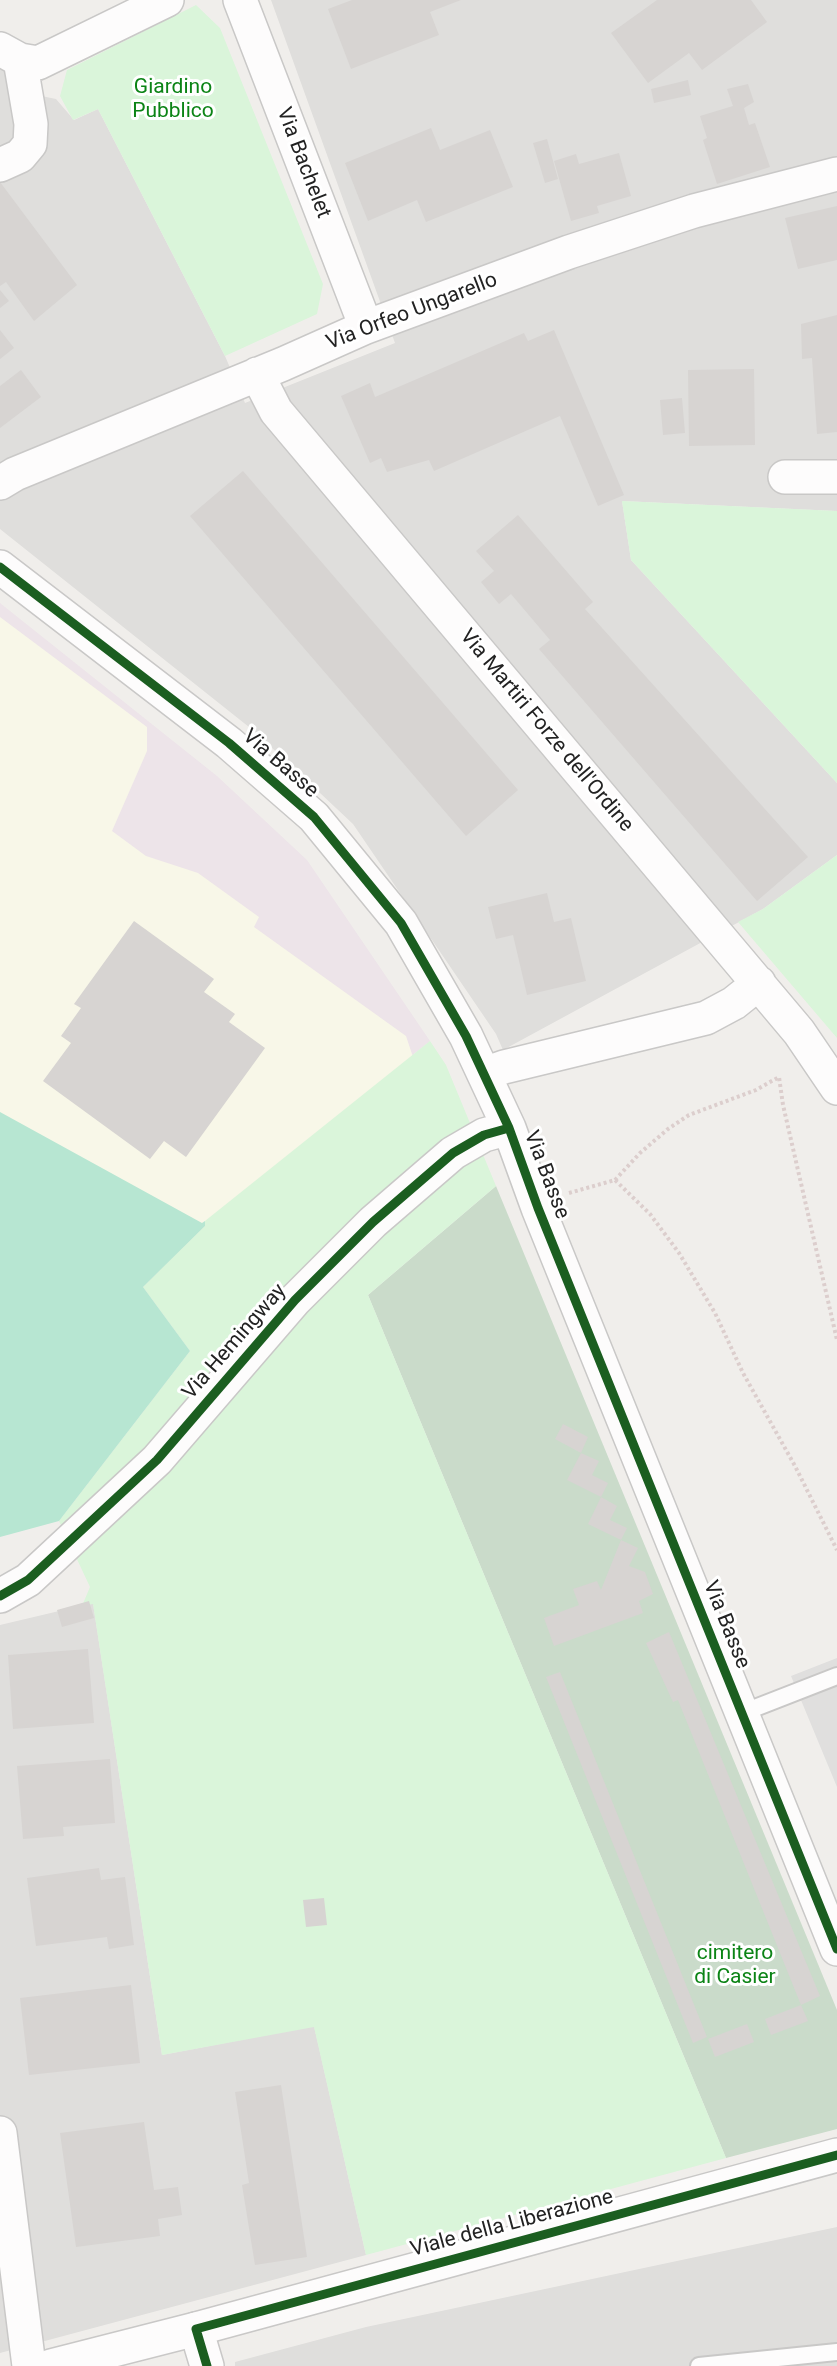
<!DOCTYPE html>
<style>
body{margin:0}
canvas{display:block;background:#f0eeeb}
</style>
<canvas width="837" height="2366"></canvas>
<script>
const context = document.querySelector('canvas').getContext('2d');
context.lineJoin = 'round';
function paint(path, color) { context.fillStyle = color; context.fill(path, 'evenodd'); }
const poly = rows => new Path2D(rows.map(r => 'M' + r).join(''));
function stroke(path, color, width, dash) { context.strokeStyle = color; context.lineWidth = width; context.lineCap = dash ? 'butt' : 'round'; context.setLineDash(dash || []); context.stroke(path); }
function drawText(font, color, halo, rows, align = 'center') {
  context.font = font + ' Roboto,sans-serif'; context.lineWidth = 6; context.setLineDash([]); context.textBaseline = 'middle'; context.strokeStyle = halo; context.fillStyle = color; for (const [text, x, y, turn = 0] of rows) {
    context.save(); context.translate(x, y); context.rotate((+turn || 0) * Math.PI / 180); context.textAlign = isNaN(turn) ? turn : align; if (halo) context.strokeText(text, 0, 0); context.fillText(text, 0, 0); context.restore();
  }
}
const residential = poly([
 [271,0,837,0,837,511,622,501,631,560,837,783,837,855,763,909,503,1050,496,1034,353,824,254,731,0,529,0,60,12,90,56,99,74,120,98,109,225,356,245,403,395,343],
 [93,1603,162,2055,314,2026,366,2255,0,2353,0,1625],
 [837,2227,837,2366,235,2366,235,2362,366,2327]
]);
const industrial = poly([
 [0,603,217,776,307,860,430,1041,202,1223,0,1112]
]);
const education = poly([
 [0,617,147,727,147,751,112,831,146,856,198,873,259,917,254,927,406,1036,417,1069,243,1319,0,1177]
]);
const cemetery = poly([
 [496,1186,837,2010,837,2129,726,2158,368,1295]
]);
const park = poly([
 [196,5,220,28,323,284,317,314,225,356,98,109,73,120,60,96,67,70],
 [622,501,837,511,837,783,631,560],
 [837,855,837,1038,738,922,763,909],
 [430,1041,446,1065,496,1186,368,1295,726,2158,366,2255,314,2027,162,2055,93,1604,82,1606,90,1587,59,1521,190,1351,143,1287,205,1226,205,1221]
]);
const pitch = poly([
 [0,1112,202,1223,205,1221,205,1226,143,1287,190,1351,59,1521,0,1537]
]);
const parking = poly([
 [837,1658,837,1787,791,1676]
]);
const building = poly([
 [352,0,461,0,430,12,439,35,351,69,328,9],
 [657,0,751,0,767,22,702,70,689,53,648,83,611,33],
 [688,80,691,95,654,103,651,89],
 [748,84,754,102,744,108,749,125,755,123,770,167,717,184,703,140,707,138,700,116,733,106,727,89],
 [431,128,440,150,490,130,513,187,426,222,417,200,368,221,345,163],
 [547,139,558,179,545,183,533,143],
 [619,153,631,196,597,206,599,213,571,221,554,161,576,154,579,164],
 [0,182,77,285,34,321,6,282,0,286],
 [837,206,837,260,798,269,785,218],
 [0,290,9,301,0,308],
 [837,315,837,432,817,434,812,358,802,359,801,324],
 [0,330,14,348,0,359],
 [554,330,624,495,598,506,560,416,434,471,429,460,387,472,381,458,370,463,341,396,370,383,375,397,524,333,528,341],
 [754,369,755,445,689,446,688,370],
 [21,370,41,397,0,428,0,386],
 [682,398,685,433,663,435,660,400],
 [243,471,518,790,466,836,190,516],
 [518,515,593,602,585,609,808,857,757,901,539,649,550,640,511,594,499,604,481,582,494,571,476,551],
 [547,893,554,922,571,918,586,981,527,995,513,935,496,939,488,907],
 [134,921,214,979,204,992,235,1014,229,1022,265,1048,186,1157,164,1141,150,1159,43,1081,71,1043,61,1036,81,1008,74,1004],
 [563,1424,588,1437,581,1453,555,1439],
 [581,1453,599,1461,592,1475,608,1483,601,1497,567,1480],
 [601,1497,617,1506,610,1520,627,1528,621,1540,638,1548,629,1566,645,1572,653,1594,639,1601,643,1613,554,1646,544,1618,579,1605,573,1589,597,1581,601,1590,621,1540,588,1524],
 [89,1601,94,1618,62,1627,57,1610],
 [669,1632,820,1996,801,2005,678,1700,673,1702,646,1643],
 [88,1649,94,1723,13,1729,8,1655],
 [560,1672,707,2037,693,2043,546,1677],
 [110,1759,115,1823,63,1827,64,1836,23,1839,17,1766],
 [99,1868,101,1880,125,1877,134,1945,109,1949,107,1937,36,1946,27,1878],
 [324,1898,327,1925,306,1927,303,1900],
 [131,1985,140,2063,29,2075,20,1998],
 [801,2005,808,2021,771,2035,765,2019],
 [747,2024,754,2042,715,2057,708,2039],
 [281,2085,307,2257,255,2265,242,2185,249,2183,235,2092],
 [144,2122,154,2190,178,2187,182,2215,158,2219,160,2236,76,2247,60,2133]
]);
const path = poly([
 [615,1180,640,1153,668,1129,689,1115,756,1090,779,1077,783,1105,837,1340],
 [569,1193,615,1180,650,1214,679,1253,715,1313,743,1373,795,1466,837,1550]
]);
const service = poly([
 [742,1713,837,1676],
 [699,2366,837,2352]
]);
const minor = poly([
 [240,0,366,327],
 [0,49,20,60,38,63,167,0],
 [0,165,20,156,30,144,31,124,20,60],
 [257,374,276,411,799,1032,837,1088],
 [785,477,837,477],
 [0,483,15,474,283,364,366,327,569,252,694,211,837,174],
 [0,567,229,743,314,817,401,923,466,1036,509,1128,538,1208,837,1949],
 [484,1074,504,1067,706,1018,734,1003,759,983],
 [0,1596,28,1580,157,1460,295,1300,373,1222,453,1153,484,1135,509,1128],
 [0,2133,29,2366],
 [196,2329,207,2366]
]);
const tertiary = poly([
 [51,2366,196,2329,837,2155]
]);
const cycleway = poly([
 [0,567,229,743,314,817,401,923,466,1036,509,1128,538,1208,837,1949],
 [0,1596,28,1580,157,1460,295,1300,373,1222,453,1153,484,1135,509,1128],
 [207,2366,196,2329,837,2155]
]);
const parkNames = [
 ["Giardino",173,88],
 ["Pubblico",173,112],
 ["cimitero",735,1954],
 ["di Casier",735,1978]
];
const streetNames = [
 ["Via Bachelet",303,163,69],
 ["Via Orfeo Ungarello",412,312,-21],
 ["Via Martiri Forze dell'Ordine",546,731,50],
 ["Via Basse",280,764,41],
 ["Via Basse",546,1175,69],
 ["Via Hemingway",235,1342,-49],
 ["Via Basse",726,1625,68],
 ["Viale della Liberazione",512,2224,-15]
];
paint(residential, '#dfdedc');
paint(industrial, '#ede4e9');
paint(education, '#f8f7e8');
paint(cemetery, '#cadbca');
paint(park, '#daf5da');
paint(pitch, '#b7e6d2');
paint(parking, '#e0dfde');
paint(building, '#d7d4d2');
stroke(service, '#c9c8c7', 20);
stroke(minor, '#c9c8c7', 36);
stroke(tertiary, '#c9c8c7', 36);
stroke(path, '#dccecd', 4, [3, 3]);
stroke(service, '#fdfcfc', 16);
stroke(minor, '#fdfcfc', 33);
stroke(tertiary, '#fdfcfc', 33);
stroke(cycleway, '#1b5e20', 9);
drawText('21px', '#0c8416', '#fff', parkNames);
drawText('21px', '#222', '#fff', streetNames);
</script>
